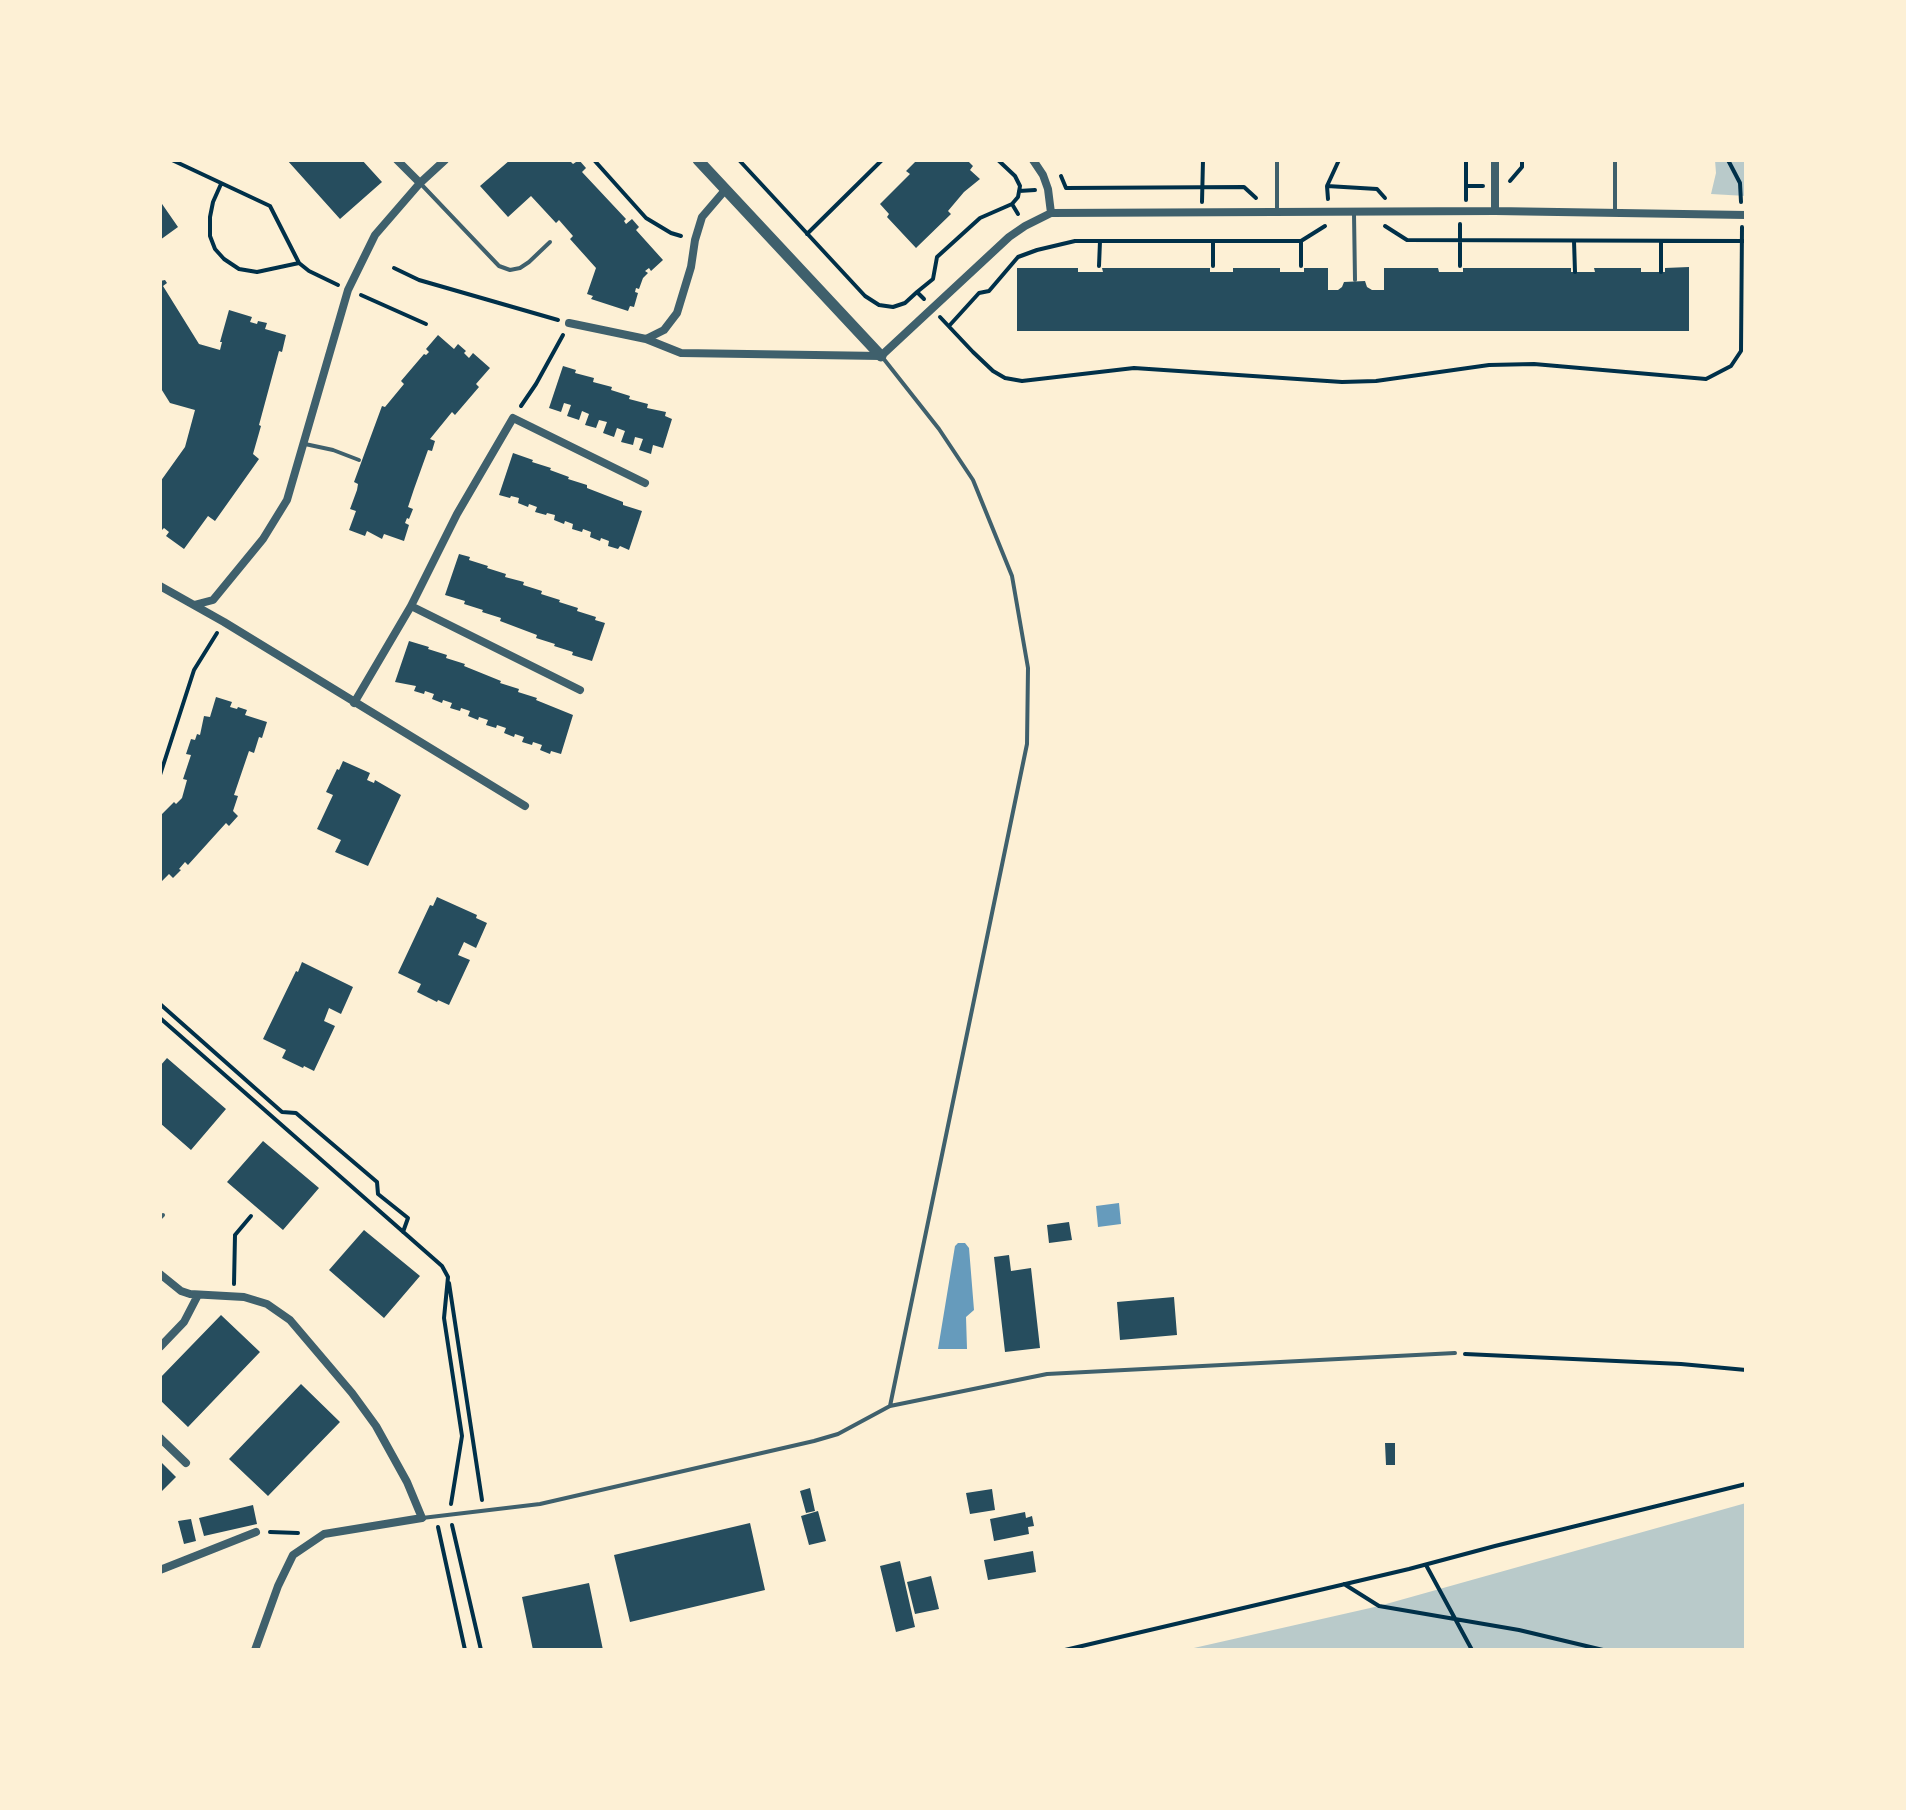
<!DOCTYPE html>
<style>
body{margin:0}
#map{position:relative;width:1906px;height:1810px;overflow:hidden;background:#fdf0d5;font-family:"PT Serif",serif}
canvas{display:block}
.frame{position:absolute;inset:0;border:162px solid #fdf0d5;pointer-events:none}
</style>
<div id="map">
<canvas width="1906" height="1810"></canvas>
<div class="frame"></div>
</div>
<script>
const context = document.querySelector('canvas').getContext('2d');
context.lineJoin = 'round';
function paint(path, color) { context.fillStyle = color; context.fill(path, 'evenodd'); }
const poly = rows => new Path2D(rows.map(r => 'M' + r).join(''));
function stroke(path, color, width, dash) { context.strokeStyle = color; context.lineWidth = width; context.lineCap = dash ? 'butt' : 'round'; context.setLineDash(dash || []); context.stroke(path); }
const green = poly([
 [1715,160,1746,160,1746,196,1711,194,1716,173],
 [1746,1503,1746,1650,1185,1650,1379,1606]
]);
const water = poly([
 [1119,1203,1121,1224,1098,1227,1096,1206],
 [958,1243,965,1243,969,1248,974,1310,966,1317,967,1349,938,1349,955,1246]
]);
const building = poly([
 [287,160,362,160,382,182,340,219],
 [510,160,569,160,573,164,579,160,586,168,582,172,626,219,624,221,626,224,632,219,639,227,636,230,663,260,651,271,649,268,645,271,648,273,643,278,639,289,636,288,635,292,638,293,634,307,630,306,628,311,591,299,593,296,587,294,596,268,570,239,573,236,559,220,556,223,531,196,508,217,480,186],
 [917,160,967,160,973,166,970,170,980,179,964,192,948,211,951,214,916,248,887,217,889,214,880,204,910,174,906,171],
 [160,201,178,227,160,240],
 [1689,267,1689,331,1017,331,1017,268,1078,268,1078,272,1103,272,1102,268,1210,268,1210,272,1233,272,1233,268,1280,268,1280,272,1304,272,1304,268,1328,268,1328,290,1338,290,1342,287,1344,282,1365,281,1367,287,1372,290,1384,290,1384,268,1438,268,1439,272,1463,272,1463,268,1571,268,1571,272,1595,272,1594,268,1641,268,1641,272,1665,272,1665,268],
 [165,280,167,283,163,286,199,344,220,350,222,342,220,342,229,310,252,317,250,322,257,324,258,321,267,323,265,329,286,335,282,352,279,351,259,425,261,426,253,454,259,459,215,521,208,516,184,549,166,536,169,532,164,528,162,530,160,529,160,482,185,447,195,410,170,403,160,387,160,281],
 [438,335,454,349,458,344,466,351,464,353,469,358,473,353,490,368,476,384,479,387,455,415,452,412,430,439,435,441,432,451,428,450,414,489,408,507,413,509,409,519,407,518,405,523,409,525,404,541,384,534,382,539,367,531,365,536,349,530,356,511,350,509,357,490,358,484,354,482,382,406,385,407,404,384,401,381,424,354,426,355,429,352,426,349],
 [563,366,576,370,575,373,594,378,593,382,612,387,611,390,630,396,629,399,648,404,647,408,666,412,665,416,672,419,663,448,653,445,651,454,639,450,643,439,635,437,633,445,621,442,625,431,617,428,614,437,603,433,607,422,599,420,596,428,585,425,589,414,582,411,579,420,567,416,571,405,564,403,561,412,549,408],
 [513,453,533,460,532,462,551,468,550,470,569,477,568,479,587,485,587,488,623,502,623,505,642,511,629,550,620,546,618,549,608,546,609,541,601,538,600,541,590,537,591,532,583,529,582,532,572,529,573,524,565,521,564,524,554,520,555,515,547,513,546,515,535,512,537,507,529,504,528,507,518,503,519,498,511,496,510,498,499,495],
 [459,554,470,557,469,560,488,566,487,568,506,574,505,577,524,582,523,585,542,591,541,594,560,600,559,602,578,608,577,611,596,617,595,620,605,623,592,661,572,655,573,652,554,646,555,644,536,638,537,635,500,621,501,618,482,612,483,610,464,604,465,601,445,595],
 [409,641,429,647,428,649,447,655,446,658,465,664,464,666,501,681,500,683,519,689,518,692,537,698,536,700,573,715,561,754,551,751,550,754,540,750,542,745,533,742,532,745,522,742,524,737,515,734,514,737,504,733,506,728,497,725,496,728,486,725,488,720,479,717,478,720,468,716,470,711,461,708,460,711,450,708,452,703,443,700,442,703,432,699,434,694,425,691,424,694,414,691,416,686,395,682],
 [216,697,232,702,230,707,237,709,238,707,247,710,245,715,267,722,262,738,259,737,254,753,249,751,234,795,238,796,233,811,238,816,229,826,226,823,188,865,185,862,179,869,181,870,173,878,169,874,160,883,160,816,174,802,176,804,182,798,187,780,183,779,191,755,186,754,191,739,195,740,197,734,200,735,204,716,210,717],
 [343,761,370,773,367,780,374,783,375,780,401,795,368,866,335,852,341,840,317,829,333,795,326,792,337,769,339,770],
 [437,897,477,915,476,918,487,923,476,948,464,942,458,955,470,960,449,1005,438,1000,437,1002,417,992,421,984,398,973,430,905,433,906],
 [302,962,353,987,341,1014,329,1008,324,1021,335,1026,314,1071,304,1066,303,1068,282,1058,286,1050,263,1039,296,971,298,972],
 [167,1058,226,1109,191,1150,160,1123,160,1066],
 [263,1141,319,1188,283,1230,227,1182],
 [1069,1222,1072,1240,1049,1243,1047,1225],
 [364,1230,420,1276,384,1318,329,1270],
 [1009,1255,1011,1271,1031,1268,1040,1348,1005,1352,994,1257],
 [1174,1297,1177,1335,1120,1340,1117,1302],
 [221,1315,260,1352,188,1427,160,1400,160,1378],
 [301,1384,340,1422,268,1496,229,1459],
 [1385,1443,1395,1443,1395,1465,1386,1465],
 [160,1461,176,1477,160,1493],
 [810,1488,815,1511,806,1513,800,1491],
 [992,1489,995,1510,970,1514,966,1493],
 [253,1505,257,1524,204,1536,199,1518],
 [818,1511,826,1541,809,1545,801,1516],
 [1025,1512,1026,1518,1032,1516,1034,1526,1028,1527,1029,1534,994,1541,990,1519],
 [191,1519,196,1541,184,1544,178,1521],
 [750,1523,765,1590,630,1622,614,1555],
 [1033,1551,1036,1572,988,1580,984,1560],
 [900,1561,915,1627,896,1632,880,1566],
 [931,1576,939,1609,915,1614,907,1582],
 [589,1583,603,1650,533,1650,522,1597]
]);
const path = poly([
 [172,160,270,206,299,263,309,271,338,285],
 [594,160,646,218,671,233,681,236],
 [739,160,865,296,879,305,893,307,905,303,917,292,924,299],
 [998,160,1015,176,1020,186,1018,197,1012,204,1018,214],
 [1466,160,1466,186],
 [1728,160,1740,183,1741,202],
 [1061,176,1066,188,1244,187,1256,198],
 [1510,181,1522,167,1522,160],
 [221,184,213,202,210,217,210,236,215,249,224,259,239,269,257,272,299,263],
 [1327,186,1339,160],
 [1019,191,1035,190],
 [1328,199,1327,186,1377,189,1385,198],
 [1466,200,1466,186,1483,186],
 [1202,202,1203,160],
 [1385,226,1407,240,1746,241],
 [807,234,882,160],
 [1213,241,1213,266],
 [1574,241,1575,272],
 [1661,241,1661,272],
 [1099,266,1100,241],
 [1301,266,1301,241],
 [1460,266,1460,224],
 [394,268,419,280,558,320],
 [917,292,933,279,937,257,980,218,1012,204],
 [361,295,426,324],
 [940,317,973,352,993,371,1005,378,1022,381,1134,368,1342,382,1376,381,1489,365,1534,364,1706,379,1731,366,1741,351,1742,227],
 [949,326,979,293,989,291,1018,257,1037,250,1075,241,1301,241,1325,226],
 [521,406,536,384,563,335],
 [160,775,194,670,217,633],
 [160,1004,282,1112,296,1113,377,1182,378,1194,408,1218,403,1232],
 [160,1018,442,1266,448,1277,444,1318,462,1436,451,1504],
 [449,1283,482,1500],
 [234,1284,235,1235,251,1216],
 [1465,1354,1681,1364,1746,1370],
 [452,1525,481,1650],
 [438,1527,465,1650],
 [270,1532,298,1533],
 [1426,1565,1472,1650],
 [1344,1584,1379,1606,1519,1630,1603,1650],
 [1065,1650,1409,1569,1495,1546,1746,1484]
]);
const service = poly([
 [420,183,499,266,510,270,520,268,529,262,550,242],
 [1277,210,1277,160],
 [1615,213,1615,160],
 [1354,214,1355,280],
 [883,358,939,429,973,480,1012,576,1028,668,1027,744,890,1406],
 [305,444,333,450,359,460],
 [160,1218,163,1215],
 [422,1518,540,1504,814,1441,838,1434,890,1406,1047,1374,1455,1353]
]);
const minor = poly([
 [397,160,420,183],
 [1033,160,1043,175,1048,189,1051,213],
 [1495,160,1495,211],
 [569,323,646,339,664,330,677,313,691,267,695,240,702,217,726,189],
 [646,339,681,353,881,356,1009,237,1025,226,1051,213,1495,211,1746,215],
 [160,586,224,622,525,806],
 [194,605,213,600,263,539,287,500,348,290,375,235,420,183,445,160],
 [411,606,580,690],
 [354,703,411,606,457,514,513,418,645,483],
 [160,1274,181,1291,190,1294,244,1297,267,1304,290,1320,352,1393,376,1426,407,1482,422,1518,324,1534,293,1555,278,1586,255,1650],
 [160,1347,184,1322,198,1295],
 [160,1438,186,1463],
 [160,1570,256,1532]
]);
const tertiary = poly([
 [698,160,881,356]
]);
paint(green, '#b9caca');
paint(water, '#669bbc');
paint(building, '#264d5e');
stroke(path, '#003049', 4);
stroke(service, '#3f606c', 4);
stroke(minor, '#3f606c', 8);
stroke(tertiary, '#3f606c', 11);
</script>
